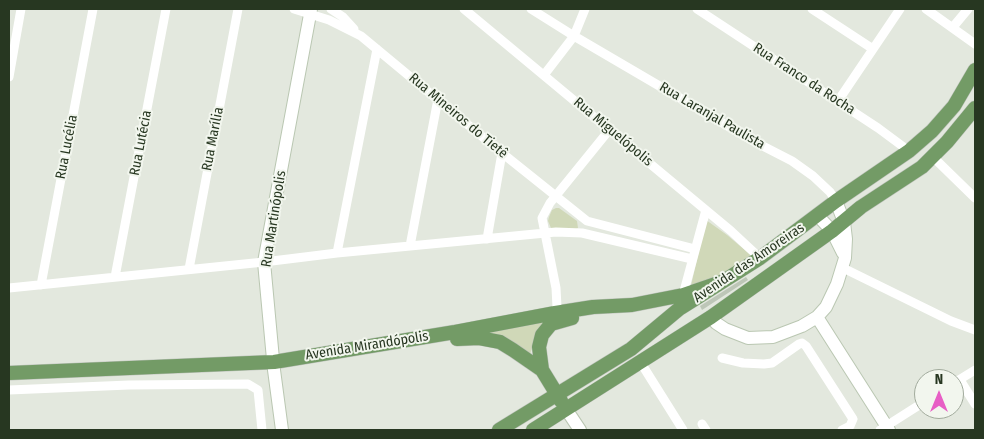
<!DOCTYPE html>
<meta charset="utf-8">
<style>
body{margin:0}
#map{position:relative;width:984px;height:439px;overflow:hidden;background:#e3e8de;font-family:"Fira Sans Condensed",sans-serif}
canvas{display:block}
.frame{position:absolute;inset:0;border:10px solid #273721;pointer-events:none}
.north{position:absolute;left:914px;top:369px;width:50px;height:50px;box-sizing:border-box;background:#f2f6ee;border:1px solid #a1aa9c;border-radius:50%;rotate:0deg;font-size:14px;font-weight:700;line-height:20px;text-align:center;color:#273721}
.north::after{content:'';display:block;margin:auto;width:18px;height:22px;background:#e75ec5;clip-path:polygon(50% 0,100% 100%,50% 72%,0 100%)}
</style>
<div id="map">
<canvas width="984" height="439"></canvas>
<div class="frame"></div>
<div class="north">N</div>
</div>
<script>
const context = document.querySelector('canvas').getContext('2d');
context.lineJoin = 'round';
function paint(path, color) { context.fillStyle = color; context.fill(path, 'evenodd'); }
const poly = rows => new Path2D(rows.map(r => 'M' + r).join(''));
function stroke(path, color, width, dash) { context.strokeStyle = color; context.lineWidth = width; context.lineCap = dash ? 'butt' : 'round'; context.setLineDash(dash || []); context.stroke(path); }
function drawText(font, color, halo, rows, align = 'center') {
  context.font = font + ' "Fira Sans Condensed",sans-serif'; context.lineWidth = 4; context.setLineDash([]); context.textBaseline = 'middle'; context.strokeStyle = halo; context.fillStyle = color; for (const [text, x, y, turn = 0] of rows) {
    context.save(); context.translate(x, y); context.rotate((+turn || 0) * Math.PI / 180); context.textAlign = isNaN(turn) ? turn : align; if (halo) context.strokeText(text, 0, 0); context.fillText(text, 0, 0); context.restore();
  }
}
const green = poly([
 [556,208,559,208,577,221,578,228,575,230,551,228,548,221,549,217,552,210],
 [706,220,727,235,752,256,753,260,690,290],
 [543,322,538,330,530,354,503,338,485,331]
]);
const building = poly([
 [746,277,748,280,702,310,700,306]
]);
const street = poly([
 [294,9,329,20,361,36,502,153,587,221,695,249],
 [331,9,343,17,354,29],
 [464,9,731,231,760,258],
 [531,9,574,36,755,142,792,161,813,176,830,192,836,201],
 [697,9,878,128,909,151],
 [812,9,873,49],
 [926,9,975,44],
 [953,27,968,9],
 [544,75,574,36,585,9],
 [9,77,21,9],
 [838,101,900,9],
 [933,157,975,198],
 [487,239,502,153],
 [410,246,438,99],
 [337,253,377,49],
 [843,268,951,321,975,330],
 [189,269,238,9],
 [115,277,166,9],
 [41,285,93,9],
 [9,288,264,262,337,253,556,232,582,233,692,259],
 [683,295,706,210],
 [553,317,557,307,556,288,542,218,550,203,610,129],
 [722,358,743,363,764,364,772,363,799,344,802,343,806,346,853,419,850,426,842,430],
 [641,363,683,430],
 [960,380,975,404],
 [954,383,975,370],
 [9,390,129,385,248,384,258,390,262,430],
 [702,424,706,430],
 [880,430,924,402]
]);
const secondary = poly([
 [818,216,832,231,843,253],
 [711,317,716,323,725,329,748,338,773,337,802,326,817,317,826,307,837,284,845,258,846,239,844,222,836,201],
 [817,317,889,430],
 [566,409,580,430],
 [282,430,274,370,264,262,311,9]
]);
const primary = poly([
 [457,339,479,338,500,342,513,350,542,370],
 [9,373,274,362,455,332,555,313,593,307,632,305,683,295,721,282],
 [561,401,542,370,539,347,542,335,551,324,572,318],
 [499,430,631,349,679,309,760,258,836,201,909,151,932,131,954,106,975,70],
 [533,430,711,317,832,231,861,207,922,167,947,142,975,108]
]);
const streetNames = [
 ["Rua Franco da Rocha",804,79,33],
 ["Rua Mineiros do Tietê",458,116,40],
 ["Rua Laranjal Paulista",712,116,30],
 ["Rua Miguelópolis",613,132,40],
 ["Rua Marília",213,139,-79],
 ["Rua Lutécia",141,143,-79],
 ["Rua Lucélia",67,147,-79],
 ["Rua Martinópolis",274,219,-81],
 ["Avenida das Amoreiras",749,263,-34],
 ["Avenida Mirandópolis",367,346,-9]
];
paint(green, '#d0d8b8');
paint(building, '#bdc6b7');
stroke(secondary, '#bac7b2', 14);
stroke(primary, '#bec3bc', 15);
stroke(street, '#fff', 9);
stroke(secondary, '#fff', 12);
stroke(primary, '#739b66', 14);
drawText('14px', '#273721', '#f2f6ee', streetNames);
</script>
